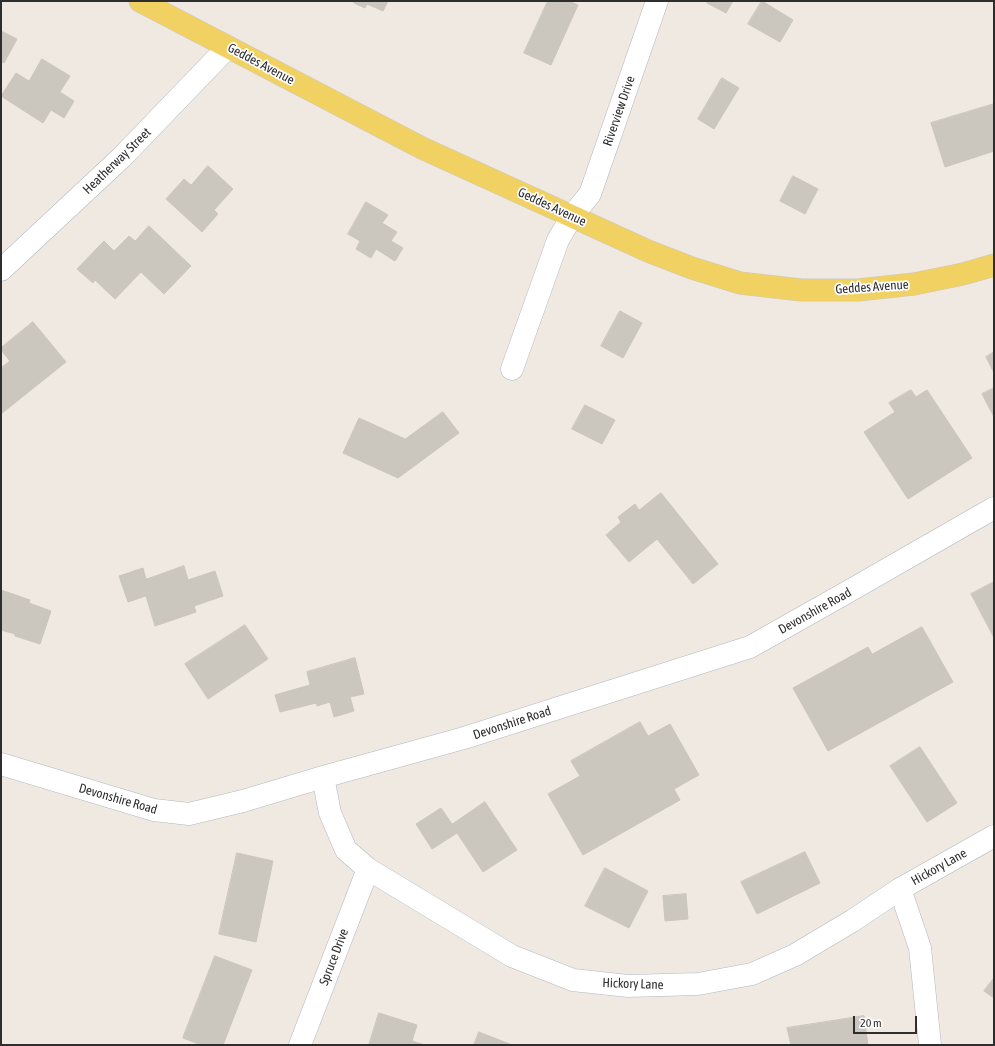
<!DOCTYPE html>
<html>
<head>
<meta charset="utf-8">
<style>
	body { margin:0 }
	#map { position:relative; width:995px; height:1046px; overflow:hidden; background:#efe9e1; font-family:"Asap Condensed",sans-serif }
	canvas { display:block }
	.frame { position:absolute; inset:0; border:2px solid #2e2e2e; pointer-events:none }
	.scale { position:absolute; left:853px; top:1016px; width:64px; height:18px; box-sizing:border-box; border:2px solid #2e2e2e; border-top:0; padding-left:5px; font-size:12px; line-height:14px; white-space:nowrap; color:#2e2e2e; -webkit-text-stroke:3px #fff; paint-order:stroke }
</style>
</head>
<body>
<div id="map">
<canvas width="995" height="1046"></canvas>
<div class="frame"></div>
<div class="scale">20 m</div>
</div>
<script>
const ctx = document.querySelector('canvas').getContext('2d');
ctx.lineJoin = 'round';
function paint(path, color) { ctx.fillStyle = color; ctx.fill(path, 'evenodd'); }
function trace(path, color, width, dash) { ctx.strokeStyle = color; ctx.lineWidth = width; ctx.lineCap = dash ? 'butt' : 'round'; ctx.setLineDash(dash || []); ctx.stroke(path); }
function drawText(font, color, halo, rows, align = 'center') {
  ctx.font = font + ' "Asap Condensed",sans-serif'; ctx.lineWidth = 3.5; ctx.setLineDash([]); ctx.textBaseline = 'middle'; ctx.strokeStyle = halo; ctx.fillStyle = color; for (const [text, x, y, turn = 0] of rows) {
    ctx.save(); ctx.translate(x, y); ctx.rotate((+turn || 0) * Math.PI / 180); ctx.textAlign = isNaN(turn) ? turn : align; if (halo) ctx.strokeText(text, 0, 0); ctx.fillText(text, 0, 0); ctx.restore();
  }
}
const building = new Path2D(`
	M355 1H388L383 11 367 4 365 8 354 3Z
	M548 1H569L578 5 551 65 524 53Z
	M708 1H733L726 13 707 3Z
	M762 1 793 20 780 42 748 24Z
	M1 31 17 39 4 63 1 61Z
	M42 59 70 76 60 92 74 101 64 118 51 110 43 123 1 96 16 73 29 81Z
	M722 78 739 88 714 129 698 119Z
	M994 104V151L945 167 931 123Z
	M208 166 233 189 214 210 218 214 202 232 166 199 184 179 191 185Z
	M793 176 818 189 805 214 780 201Z
	M366 202 388 215 382 223 397 232 391 241 403 248 395 261 376 249 371 258 356 249 360 241 348 234Z
	M149 226 191 266 164 294 141 272 115 299 95 280 93 283 77 269 104 241 114 251 129 236 135 241Z
	M620 311 642 323 623 358 601 346Z
	M33 322 66 362 1 414V368L10 361 1 350V348Z
	M994 352V373L986 357Z
	M994 388V417L982 394Z
	M911 390 916 397 927 390 972 458 908 499 864 432 895 412 889 403Z
	M585 405 615 420 602 444 572 429Z
	M443 412 459 433 398 478 343 453 359 418 405 439Z
	M661 493 718 564 693 584 657 539 629 562 606 535 621 522 618 517 635 504 639 510Z
	M184 566 188 580 215 571 223 596 194 606 196 612 155 626 146 596 128 602 119 576 143 568 146 579Z
	M994 582V636H993L971 594Z
	M1 590 30 600 29 603 51 611 40 644 15 636V634L1 630Z
	M245 625 268 659 208 699 185 664Z
	M922 627 953 682 828 751 793 688 868 647 872 654Z
	M355 658 364 694 350 697 354 711 334 717 330 702 317 706 316 703 280 712 275 695 310 685 307 672Z
	M640 722 648 736 670 724 699 775 674 789 680 800 583 855 548 794 580 776 571 761Z
	M920 747 957 803 927 822 890 766Z
	M485 802 517 850 483 872 457 833 432 849 416 824 441 808 452 824Z
	M805 852 820 883 757 914 741 882Z
	M237 853 273 861 256 942 219 934Z
	M605 868 648 891 629 928 585 906Z
	M686 894 688 919 665 921 663 896Z
	M215 956 252 970 223 1045H201L183 1038Z
	M994 978V998L984 991Z
	M379 1013 417 1025 412 1041 425 1045H369Z
	M864 1016 868 1045H791L787 1028Z
	M479 1032 512 1045H474Z`);
paint(building, '#cbc7bf');
trace(building, '#cbc5ba', 1);
const minor = new Path2D(`
	M1 270 122 157 228 47
	M512 369 558 240 572 216 590 194 657 1
	M1 764 154 810 189 814 243 801 323 777 464 738 750 647 844 594 994 508
	M323 777 330 813 346 850 368 869 512 956 573 980 628 986 698 984 752 974 795 955 852 921 900 889 994 836
	M900 889 920 948 930 1045
	M300 1045 368 869`);
const major = new Path2D(`
	M140 1 422 148 648 251 692 268 740 283 801 290H858L914 284 963 274 994 265`);
trace(minor, '#b4b7c1', 23);
trace(major, '#c9c9c9', 23);
trace(minor, '#fff', 22);
trace(major, '#f2d163', 22);
drawText('13px', '#2e2e2e', '#fff', [
	["Geddes Avenue",261,64,28],
	["Riverview Drive",619,111,-71],
	["Heatherway Street",117,161,-44],
	["Geddes Avenue",552,207,25],
	["Geddes Avenue",872,287,-4],
	["Devonshire Road",815,611,-29],
	["Devonshire Road",512,723,-18],
	["Devonshire Road",118,799,16],
	["Hickory Lane",939,867,-29],
	["Spruce Drive",334,957,-69],
	["Hickory Lane",633,984,2]
]);
</script>
</body>
</html>
